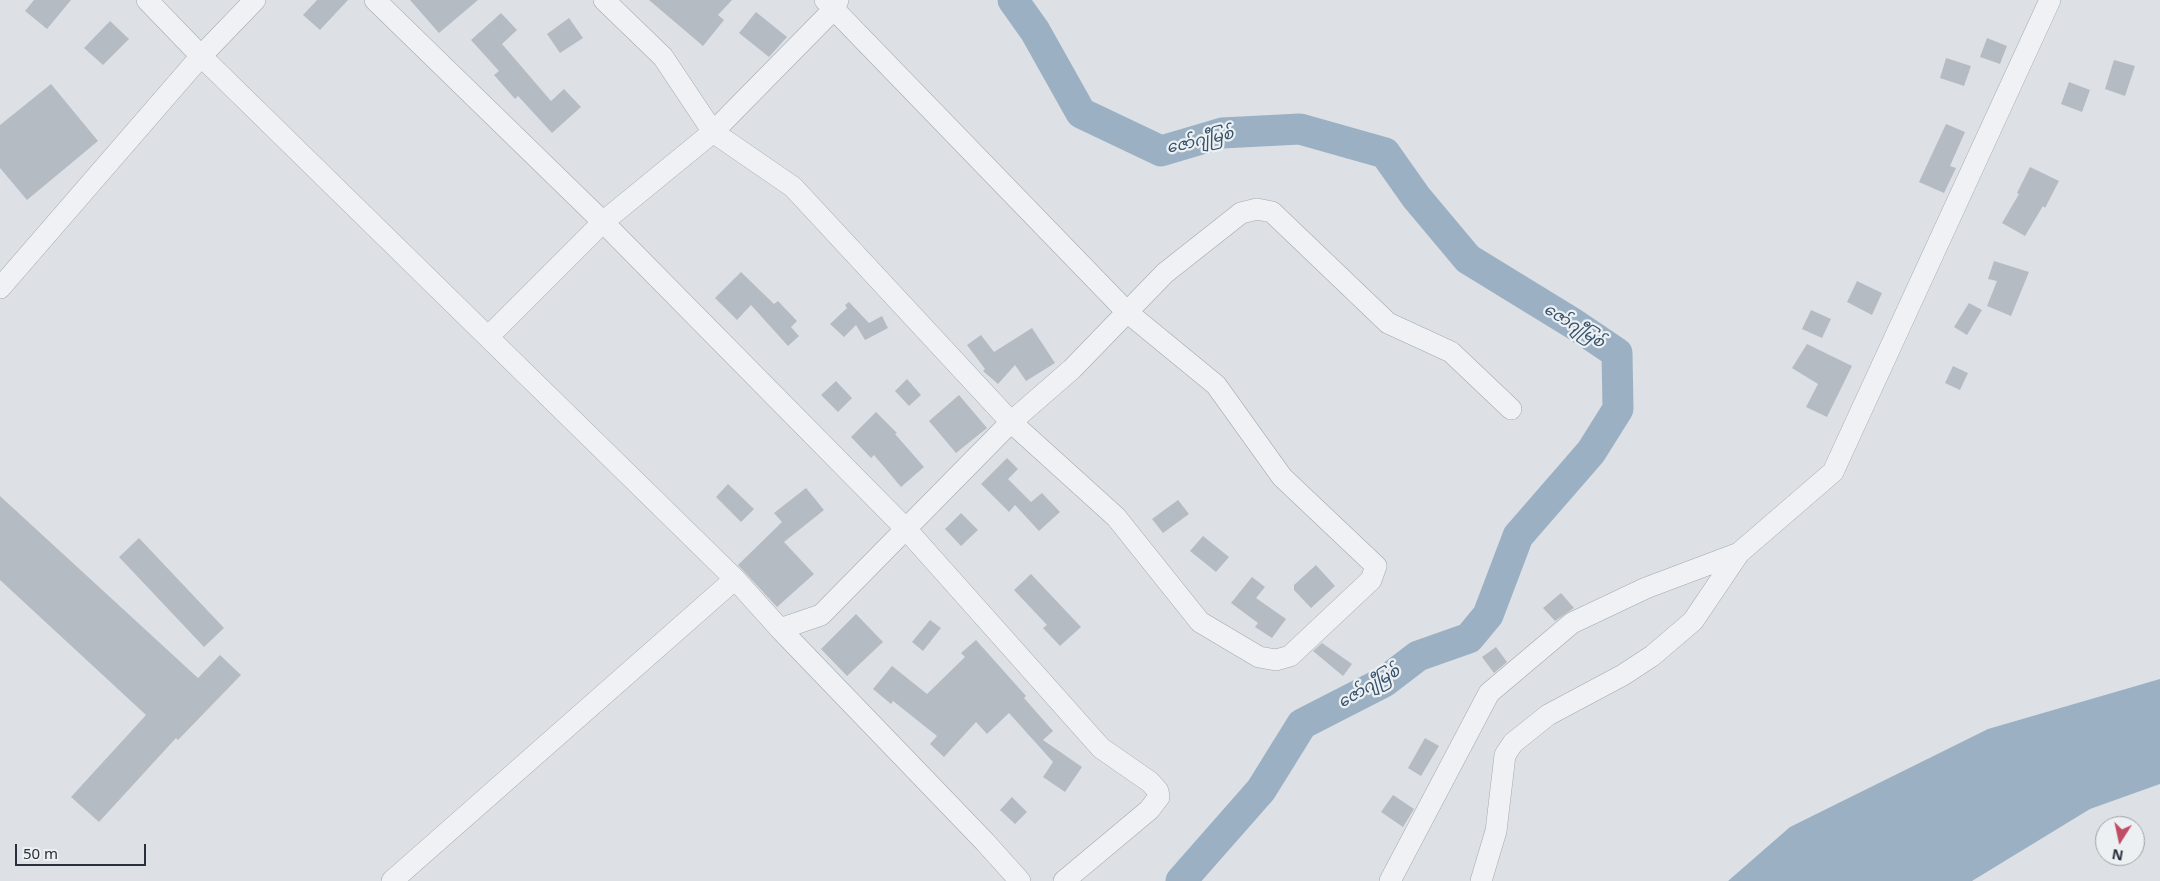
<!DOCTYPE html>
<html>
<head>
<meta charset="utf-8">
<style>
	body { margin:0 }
	#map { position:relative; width:2160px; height:881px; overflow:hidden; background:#dde1e6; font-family:"Noto Sans",sans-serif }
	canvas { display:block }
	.north { position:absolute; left:2095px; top:816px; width:50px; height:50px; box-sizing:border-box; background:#ecf0f3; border:1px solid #9ea3a9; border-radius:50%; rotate:190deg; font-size:14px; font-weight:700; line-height:20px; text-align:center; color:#28303b }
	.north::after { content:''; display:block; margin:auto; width:18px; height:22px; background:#c04d65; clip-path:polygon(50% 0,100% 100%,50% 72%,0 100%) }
	.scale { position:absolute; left:15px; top:844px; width:131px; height:22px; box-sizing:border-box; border:2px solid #28303b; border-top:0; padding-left:6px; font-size:15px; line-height:18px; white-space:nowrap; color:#28303b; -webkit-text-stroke:4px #ecf0f3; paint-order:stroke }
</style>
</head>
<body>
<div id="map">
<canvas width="2160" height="881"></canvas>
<div class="north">N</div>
<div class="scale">50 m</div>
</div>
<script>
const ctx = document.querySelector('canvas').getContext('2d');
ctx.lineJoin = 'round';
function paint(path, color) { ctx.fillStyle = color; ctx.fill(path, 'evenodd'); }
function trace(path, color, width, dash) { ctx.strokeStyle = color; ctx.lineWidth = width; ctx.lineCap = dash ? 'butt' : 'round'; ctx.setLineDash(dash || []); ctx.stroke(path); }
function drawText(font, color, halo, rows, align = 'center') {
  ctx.font = font + ' "Noto Sans","Noto Sans Myanmar",sans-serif'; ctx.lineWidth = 4.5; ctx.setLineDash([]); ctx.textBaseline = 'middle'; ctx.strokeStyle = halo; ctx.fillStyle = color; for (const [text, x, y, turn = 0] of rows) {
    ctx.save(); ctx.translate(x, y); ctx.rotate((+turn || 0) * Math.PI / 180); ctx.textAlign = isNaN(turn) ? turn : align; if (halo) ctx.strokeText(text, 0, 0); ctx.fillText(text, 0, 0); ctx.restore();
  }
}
paint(new Path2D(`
	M2160 679V784L2090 809 1972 881H1728L1790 827 1988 729Z`), '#9bb1c3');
trace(new Path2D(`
	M1013 0 1035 31 1081 113 1161 151 1222 133 1300 129 1385 153 1416 197 1468 259 1574 324 1617 353 1618 409 1591 452 1518 536 1488 615 1469 638 1418 656 1384 682 1302 724 1261 790 1181 881`), '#9bb1c3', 31);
paint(new Path2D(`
	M34 0H71L47 29 25 11Z
	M317 0H348L320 30 303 15Z
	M410 0H478L439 33Z
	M649 0H732L718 15 724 20 703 46Z
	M756 12 787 37 769 57 739 33Z
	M501 13 517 30 502 44 551 101 564 89 581 107 552 133 518 96 515 99 494 75 499 71 471 40Z
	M569 18 583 38 560 53 547 34Z
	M110 21 129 39 103 65 84 48Z
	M1987 38 2007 46 2000 64 1980 57Z
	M1946 58 1971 66 1964 86 1940 78Z
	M2114 60 2135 66 2125 96 2105 89Z
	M2069 82 2090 90 2082 112 2061 104Z
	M51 84 98 141 27 200 0 168V125Z
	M1946 124 1965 132 1950 166 1956 168 1944 193 1919 182Z
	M2030 167 2059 181 2045 208 2043 206 2025 236 2002 223 2019 194 2017 193Z
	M1994 261 2029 272 2011 316 1987 306 1997 281 1988 279Z
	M741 272 774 304 778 301 797 321 791 327 799 336 788 346 751 305 737 320 715 298Z
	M1857 281 1882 293 1872 315 1847 302Z
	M849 302 869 323 882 316 888 328 865 340 856 325 844 337 830 324 847 308 845 305Z
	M1969 303 1982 310 1967 335 1954 327Z
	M1811 310 1831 319 1822 338 1802 329Z
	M1032 328 1055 363 1026 381 1015 365 998 384 983 371 985 369 967 345 981 335 994 352Z
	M1807 344 1852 366 1827 417 1806 407 1818 384 1792 368Z
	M1953 366 1968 373 1960 390 1945 383Z
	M907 379 921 395 909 406 895 391Z
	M836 381 852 398 838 412 821 395Z
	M959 395 987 428 956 453 929 421Z
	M876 412 897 433 895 434 924 467 901 487 874 455 871 458 851 437Z
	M1007 458 1018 469 1008 479 1031 502 1042 493 1060 512 1039 531 1015 505 1009 512 981 484Z
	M728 484 754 509 741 522 716 497Z
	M806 488 824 510 784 542 814 574 777 607 738 565 782 522 774 513Z
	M0 496 198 678 220 655 241 675 178 740 176 738 99 822 71 797 146 715 0 580Z
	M1178 500 1189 514 1163 533 1152 519Z
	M961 513 978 530 961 546 945 529Z
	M1203 536 1229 557 1216 572 1190 551Z
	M139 538 224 628 204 647 119 557Z
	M1316 565 1335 586 1311 608 1294 590V585Z
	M1031 574 1081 627 1060 646 1043 628 1047 625 1014 590Z
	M1252 577 1265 587 1256 598 1286 619 1272 638 1255 627 1258 623 1231 603Z
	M1561 593 1574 608 1555 621 1543 608Z
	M856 614 883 642 847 676 821 649Z
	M930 620 941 628 923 651 912 642Z
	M976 640 1026 696 1024 698 1053 731 1043 740 1082 767 1065 792 1043 777 1053 762 1009 713 987 734 976 722 944 757 930 744 937 736 893 701 891 704 873 689 892 666 927 694 965 657 961 653Z
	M1322 643 1352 664 1343 676 1313 651Z
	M1496 647 1507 662 1494 673 1482 657Z
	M1425 738 1439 746 1421 776 1408 768Z
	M1393 795 1414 809 1403 827 1381 812Z
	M1012 797 1027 812 1015 824 1000 810Z`), '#b5bbc2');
const minor = new Path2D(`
	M147 0 201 56 735 579 780 629 821 615 1011 422 1072 369 1165 273 1241 213 1257 209 1272 212 1388 323 1451 352 1511 409
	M375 0 603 222 906 529 1101 748 1150 782 1158 791 1159 797 1149 810 1064 881
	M604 0 663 57 713 132 793 187 1011 422 1116 517 1200 622 1259 657 1276 660 1290 656 1371 580 1376 566 1282 477 1216 385 1127 312 825 0
	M0 288 201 56 255 0
	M488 337 603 222 713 132 834 9 838 0
	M780 629 985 842 1020 881
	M392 881 735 579
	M1390 881 1489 693 1572 623 1646 588 1739 553 1833 472 2050 0
	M1481 881 1496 831 1505 755 1513 743 1548 715 1623 675 1652 656 1693 621 1739 553`);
trace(minor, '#a3a8af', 22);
trace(minor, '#eff1f4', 21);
drawText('italic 16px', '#36516a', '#ecf0f3', [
	["ဇော်ဂျီမြစ်",1200,141,-13],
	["ဇော်ဂျီမြစ်",1574,326,32],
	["ဇော်ဂျီမြစ်",1369,687,-30]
]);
</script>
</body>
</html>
